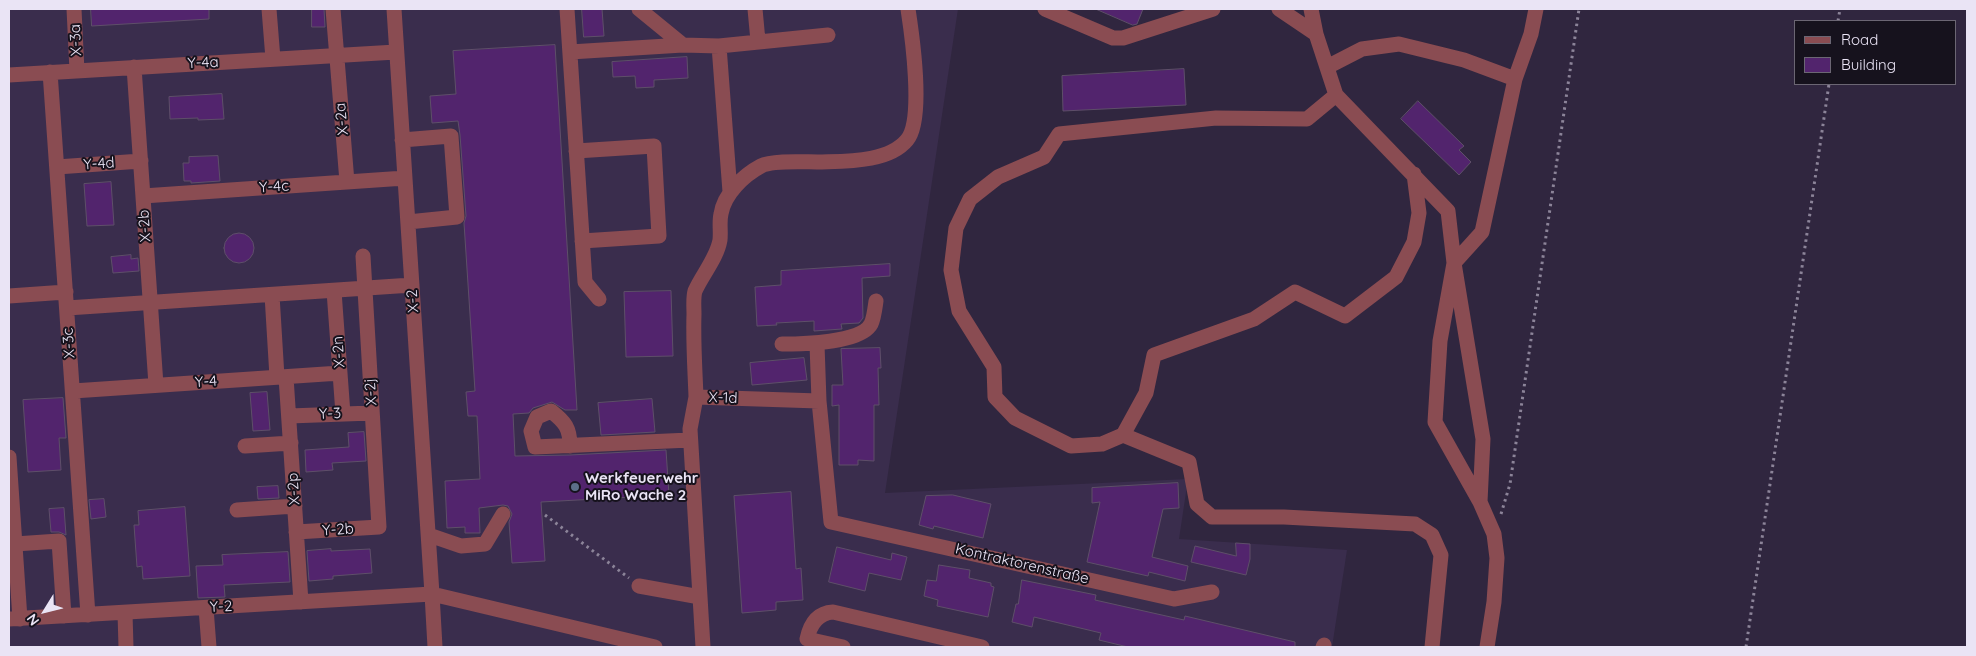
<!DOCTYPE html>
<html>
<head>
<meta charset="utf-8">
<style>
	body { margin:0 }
	#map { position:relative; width:1976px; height:656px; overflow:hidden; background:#30263f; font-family:Quicksand,sans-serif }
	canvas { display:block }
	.frame { position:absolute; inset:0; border:10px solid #eae4f5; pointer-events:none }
	.legend { position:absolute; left:1794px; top:20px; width:162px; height:65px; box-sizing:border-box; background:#16121d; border:1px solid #6b6673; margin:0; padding:6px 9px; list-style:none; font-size:15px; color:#eae4f5 }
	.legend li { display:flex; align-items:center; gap:10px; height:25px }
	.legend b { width:25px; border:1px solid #6b6673 }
	.north { position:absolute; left:20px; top:586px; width:50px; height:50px; -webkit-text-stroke:4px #16121d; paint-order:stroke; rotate:234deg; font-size:14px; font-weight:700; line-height:20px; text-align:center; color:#eae4f5 }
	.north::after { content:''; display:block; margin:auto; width:18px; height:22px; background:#eae4f5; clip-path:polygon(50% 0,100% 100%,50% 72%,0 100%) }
</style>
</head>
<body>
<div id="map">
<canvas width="1976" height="656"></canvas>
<div class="frame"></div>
<ul class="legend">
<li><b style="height:6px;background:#8a4c52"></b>Road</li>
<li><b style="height:14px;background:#52246d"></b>Building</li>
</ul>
<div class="north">N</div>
</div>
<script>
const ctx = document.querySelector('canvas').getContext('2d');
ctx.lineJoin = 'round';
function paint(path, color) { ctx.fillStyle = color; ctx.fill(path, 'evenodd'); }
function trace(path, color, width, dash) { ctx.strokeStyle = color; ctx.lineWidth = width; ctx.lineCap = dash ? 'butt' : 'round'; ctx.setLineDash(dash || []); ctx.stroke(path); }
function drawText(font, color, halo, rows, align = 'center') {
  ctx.font = font + ' Quicksand,sans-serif'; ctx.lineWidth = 4; ctx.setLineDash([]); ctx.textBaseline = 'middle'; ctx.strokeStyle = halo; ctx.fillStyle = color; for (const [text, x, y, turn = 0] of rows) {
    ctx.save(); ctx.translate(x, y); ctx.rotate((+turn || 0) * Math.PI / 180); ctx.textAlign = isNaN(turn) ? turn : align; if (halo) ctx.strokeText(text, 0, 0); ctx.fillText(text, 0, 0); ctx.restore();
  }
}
paint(new Path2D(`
	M9 9H958L885 493 1188 479 1179 539 1347 550 1332 647H9Z`), '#3a2d4d');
const building = new Path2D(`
	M91 9H209V19L92 26Z
	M312 9H324L325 27H312Z
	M582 9H602L604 36 584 37Z
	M1096 9H1143L1137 24 1133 25Z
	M555 45 577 410H565L552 402 533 408 529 413 513 414 515 456 570 455 666 450 669 495 541 502 545 561 512 563 509 522 512 514 508 506 503 505 479 508 480 533H465V527L447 528 445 481 480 479 477 416H468L466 392 475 391 464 223 466 216 460 135 458 121 432 123 430 96 456 94 453 51Z
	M687 57 688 78 654 80V87L636 88 635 76 613 77 612 62Z
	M1184 69 1186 105 1063 111 1062 76Z
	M222 94 224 119 198 120V118L170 119 169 97Z
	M1418 101 1464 146 1459 150 1471 162 1459 175 1401 119Z
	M218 156 220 181 191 183V181H184L183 163H189V157Z
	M111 182 114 225 87 226 84 184Z
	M224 248a15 15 0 1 1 30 0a15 15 0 1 1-30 0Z
	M131 255V259L138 258 139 271 113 273 111 257Z
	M890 264V276L862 278 863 318 859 323 841 324 842 329 814 331V321L776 323 777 325 757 326 755 287 781 285V271Z
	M671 291 673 356 626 357 624 292Z
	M880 348 881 368H878L879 405H874V461L858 460V465H839V405L832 406V385H843L841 349Z
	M804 358 807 380 752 385 750 363Z
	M267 392 270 430 253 431 250 393Z
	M63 398 66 438H59L61 470 28 472 23 400Z
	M652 399 655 432 601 435 598 403Z
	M364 432 366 461 332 463 333 470 306 472 305 450 349 447 348 433Z
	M1178 483 1179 508 1163 509 1152 557 1188 566 1185 581 1149 572 1148 576 1087 562 1100 502 1092 503V488Z
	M278 486 279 498 258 499 257 487Z
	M791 492 796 569 801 568 803 600 776 602V610L742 613 734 496Z
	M953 495 991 504 983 538 934 526 933 529 919 525 926 496Z
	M104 499 106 517 91 519 89 500Z
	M185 507 190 576 143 579 142 566 137 567 134 525H139L138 511Z
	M64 508 66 535 59 532H51L49 509Z
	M1236 543 1250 544V559L1246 575 1191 562 1195 546 1236 556Z
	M837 547 891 560 892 553 907 557 901 580 869 573 865 591 829 582Z
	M331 549V551L370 549 372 573 333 576V579L309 581 307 551Z
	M288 552 290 582 224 585 225 597 198 598 196 566 223 565 222 555Z
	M939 565 970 570 969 578 991 583V586L994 587 988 617 937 606 938 600 924 596 927 580 936 581Z
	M1022 580 1096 595 1095 600 1184 620 1185 616 1295 642V647H1128L1099 640 1101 633 1034 617 1032 627 1012 622 1016 604H1018Z`);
paint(building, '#52246d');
trace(building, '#5e4f69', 1);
trace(new Path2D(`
	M1838 21 1840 9
	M1501 514 1510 484 1579 9
	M545 515 629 578
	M1746 647 1829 84`), '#8c8499', 3, [2.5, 4]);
trace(new Path2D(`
	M74 9 77 71
	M269 9 273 59
	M333 9 347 182
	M567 9 585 282 599 299
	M639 9 683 45
	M755 9 758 41
	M1045 9 1113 38H1123L1213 9
	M1279 9 1316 34
	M1311 9 1316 34 1336 95 1448 211 1454 263 1483 439 1480 502
	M719 46 730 192
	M570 52 683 45 719 46 828 35
	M134 67 156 385
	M1327 67 1362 49 1399 44 1464 60 1515 79
	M50 72 88 615
	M9 75 396 52
	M1336 95 1307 119 1216 118 1059 134 1044 157 998 177 970 199 956 228 951 270 959 311 994 367 995 397 1015 418 1071 446 1102 444 1123 435 1146 393 1154 355 1254 319 1295 292 1345 316 1396 277 1414 242 1419 213 1414 174
	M402 140 451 136 457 217 408 222
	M576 151 654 146 659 236 582 241
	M57 167 141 161
	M143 196 405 178
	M334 291 343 414
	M272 295 277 377
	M9 296 66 292
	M67 308 412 285
	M782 344C801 344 861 343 871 324 874 318 875 308 876 301
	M817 344 819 401
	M286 377 301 602
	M73 391 340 373
	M696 397C695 369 693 342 694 314 694 307 693 298 695 291 702 275 717 258 720 240 721 231 719 222 721 214 724 194 744 175 761 166 772 160 804 162 818 162 844 161 888 163 907 140 924 120 912 35 908 9
	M289 416 372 413
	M1123 435 1189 462 1197 504 1212 517H1284L1415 524 1432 535 1441 555 1432 647
	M245 446 291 443
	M570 446C570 428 565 422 551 411L537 417 531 431 535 447 690 440
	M9 457 20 619
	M237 510 295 506
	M296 532 379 527 363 256
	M429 535 461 546 485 544 503 514
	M15 544 59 541 64 616
	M639 586 700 597
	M206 608 209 647
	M125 613 126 647
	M9 619 432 594 394 9
	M435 647 432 594 655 647
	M703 647 690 429 696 397 819 401 831 522 1174 599 1212 592
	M843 647 807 639C810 625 817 613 833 612L982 647
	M1323 647 1324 645
	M1487 647 1494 602 1497 558 1494 534 1480 502 1435 422 1440 341 1454 263 1482 232 1515 79 1531 34 1536 9`), '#8a4c52', 15);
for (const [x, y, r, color] of [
	[575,487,5,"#5c6f8a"]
]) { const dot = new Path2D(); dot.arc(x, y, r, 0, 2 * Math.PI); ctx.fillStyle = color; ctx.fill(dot); trace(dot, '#16121d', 2); }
drawText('15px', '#eae4f5', '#16121d', [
	["X-3a",76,40,-93],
	["Y-4a",203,63,-3],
	["X-2a",342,119,-95],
	["Y-4d",99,164,-4],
	["Y-4c",274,187,-4],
	["X-2b",145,226,-94],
	["X-2",413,301,-94],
	["X-3c",69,343,-94],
	["X-2n",339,352,-94],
	["Y-4",206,382,-4],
	["X-2j",371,392,-94],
	["X-1d",723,398,2],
	["Y-3",330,414,-3],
	["X-2p",294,489,-94],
	["Y-2b",338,530,-4],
	["Kontraktorenstraße",1022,564,13],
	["Y-2",221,607,-3]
]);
drawText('bold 15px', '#eae4f5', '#16121d', [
	["Werkfeuerwehr",585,478],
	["MiRo Wache 2",585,495]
], 'left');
</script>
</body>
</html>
